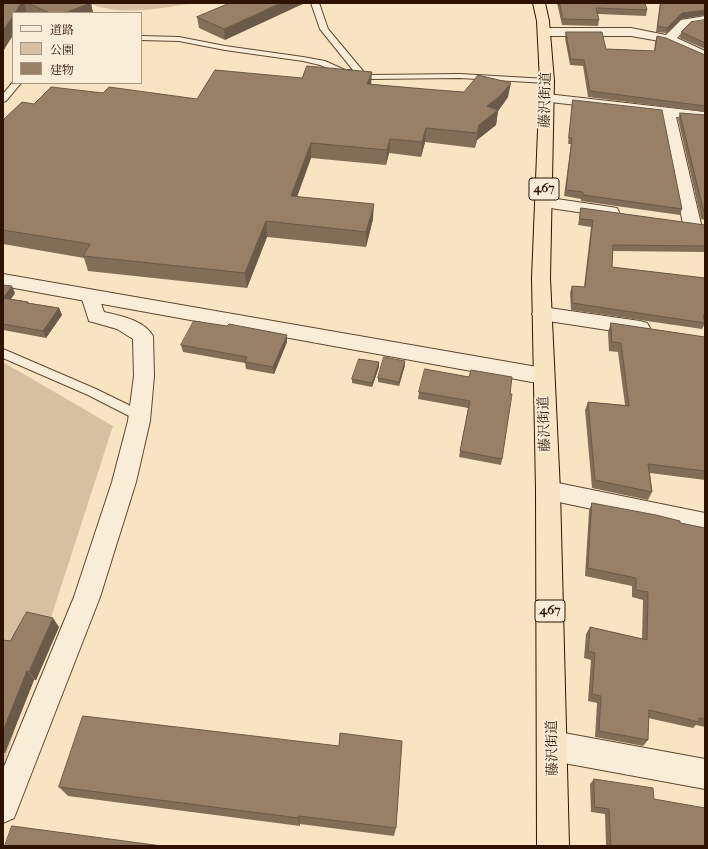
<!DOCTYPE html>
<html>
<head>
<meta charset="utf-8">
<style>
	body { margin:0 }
	#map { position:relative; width:708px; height:849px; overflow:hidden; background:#f8e4c2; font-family:"IM FELL French Canon","Noto Serif JP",serif }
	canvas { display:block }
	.frame { position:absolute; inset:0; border:4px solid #2e1300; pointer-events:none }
	.legend { position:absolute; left:12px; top:12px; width:130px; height:72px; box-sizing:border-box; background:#faedd7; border:1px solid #a89681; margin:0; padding:5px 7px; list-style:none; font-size:12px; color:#2e1300 }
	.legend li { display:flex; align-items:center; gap:8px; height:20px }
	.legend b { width:20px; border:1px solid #a89681 }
</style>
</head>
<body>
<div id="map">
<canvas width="708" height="849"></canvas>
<div class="frame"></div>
<ul class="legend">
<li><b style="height:5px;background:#faedd7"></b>道路</li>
<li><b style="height:11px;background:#d6c0a1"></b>公園</li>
<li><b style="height:11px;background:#978065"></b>建物</li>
</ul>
</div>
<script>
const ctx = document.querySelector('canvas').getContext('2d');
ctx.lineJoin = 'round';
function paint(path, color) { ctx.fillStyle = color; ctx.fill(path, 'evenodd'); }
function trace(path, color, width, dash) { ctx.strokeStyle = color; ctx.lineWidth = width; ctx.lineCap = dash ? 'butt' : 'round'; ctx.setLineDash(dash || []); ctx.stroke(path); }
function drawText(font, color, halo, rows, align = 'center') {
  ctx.font = font + ' "IM FELL French Canon","Noto Serif JP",serif'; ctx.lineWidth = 3.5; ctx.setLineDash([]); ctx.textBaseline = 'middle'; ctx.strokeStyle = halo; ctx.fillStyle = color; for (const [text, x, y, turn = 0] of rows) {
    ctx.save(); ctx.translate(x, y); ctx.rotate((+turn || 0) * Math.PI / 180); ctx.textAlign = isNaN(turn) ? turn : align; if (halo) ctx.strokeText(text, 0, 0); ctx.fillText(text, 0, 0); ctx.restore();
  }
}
paint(new Path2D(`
	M89 3H193C163 8 118 17 89 3Z
	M3 362 113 426 3 766Z`), '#d6c0a1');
const service = new Path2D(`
	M311 3H319L328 29 363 71 370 75 460 74 547 79 551 81 547 83 460 78 369 79 359 75 341 74 320 65 303 61 225 50 179 41 141 40V36L179 37 225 46 303 57 325 61 345 70H353L320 29Z
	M13 82 21 83 6 101 3 102V94Z
	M3 349 96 389 145 413 146 416 145 419 140 421 135 419 88 395 3 358Z`);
const minor = new Path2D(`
	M705 16V24L689 26 677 38 705 51V60L665 42 631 36H544L538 32 544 28H631L666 35 681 20Z
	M547 94 705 112V120L676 117 701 224 698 228 692 229 686 228 683 224 661 115 542 101 540 98 542 95Z
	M543 197 611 207 617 208 619 212 617 216 611 217 537 206 535 202 537 198Z
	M90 290 97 292 104 312C121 316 144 320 153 336L154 376 150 421 136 482 100 597 14 818 3 823V769L74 597 112 482 128 421 134 376 133 339 117 329 89 321 81 296 83 292Z
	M542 307 640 321 647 323 650 328 647 333 640 335 535 319 532 314 535 309Z
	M548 481 705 513V533L540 498 536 491 540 484Z
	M553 731 705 759V789L553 761 543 756 538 746 543 736Z`);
const tertiary = new Path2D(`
	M3 274 543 368 550 371 553 376 550 381 543 384 3 286Z`);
const trunk = new Path2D(`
	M533 3H545L549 21 554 81 550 278 560 491 569 846H537L536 491 532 278 540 81 537 21Z`);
trace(service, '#604730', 2);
trace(minor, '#604730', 2);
trace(tertiary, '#604730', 2);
trace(trunk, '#2e1300', 2);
paint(service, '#faedd7');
paint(minor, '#faedd7');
paint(tertiary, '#faedd7');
paint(trunk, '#f8e4c2');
paint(new Path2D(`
	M3 3H91L93 13H13V35L3 51Z
	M230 3 225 40 199 28 197 17Z
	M557 3H645L647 10 646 16 598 14 599 20 598 26 562 25Z
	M660 3H705L681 19 666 33 656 32Z
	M705 20V49L680 38 681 32Z
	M566 32 606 49 654 51 655 42 657 36 705 55V112L588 97 583 66 570 65 565 38Z
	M371 84 508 97 498 111 496 125 477 140 475 148 425 142 421 157 389 153 386 165 311 158 297 196 373 219 366 247 267 237 247 288 88 271 84 258 3 244V120L34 104 103 93 197 99Z
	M573 100 682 209 680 215 581 201V199L564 196 571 144H568L572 106Z
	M680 113 705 115V220L701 219 678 119Z
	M581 208 705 225V252L613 251 612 267 705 278V323L702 329 571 310 570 293 572 286 584 287 591 227 578 225 580 214Z
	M3 285 15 293 11 299 28 302 29 303 59 308 62 315 46 338 3 330Z
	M611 323 705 337V480L650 473 652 492 648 500 592 488 585 410 588 402 625 405 618 352 609 351 608 332Z
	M287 342 274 374 246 369 245 363 183 352 181 345Z
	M405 365 399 386 378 382V378Z
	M379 367 372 387 352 383V379Z
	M419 392 510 394 502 459 501 465 459 457 468 408 418 399Z
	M592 503 705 528V727L696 725 693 728 648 718V740L643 746 595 737 597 703 588 701 591 660 584 658 586 634 590 627 642 639 643 600 632 597V586L585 576 589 511Z
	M59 627 36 680H34L5 753H3V640L10 641Z
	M83 716 396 828 394 836 300 824V826L68 796 59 787Z
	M594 779 654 799 705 846H606L605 814 591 812 590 784Z`), '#826e57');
paint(new Path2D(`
	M21 3H24L27 13H15Z
	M91 3 93 13H65Z
	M281 3H305L225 40 224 29Z
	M705 10V15L681 19 666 33 667 28 682 13Z
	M13 16V35L3 51V31Z
	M372 72 371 86 367 84Z
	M511 83 508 97 498 111 496 125 477 140 475 148 479 125 487 106Z
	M426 128 425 142 421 157 422 142Z
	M390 139 389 153 386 165 387 150Z
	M311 143V158L292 211 291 196Z
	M374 204 373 219 366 247V232Z
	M266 221 267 237 247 288 245 273Z
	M12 286 15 293 6 305 3 298Z
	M59 308 62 315 46 338 43 331Z
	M287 335V342L274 374 273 367Z
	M405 361V365L399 386V382Z
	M379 362V367L372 387V383Z
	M53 618 59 627 36 680 29 672Z
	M27 671 34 680 5 753 3 751V731Z
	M299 816 300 824V826L298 818Z`), '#6a5a47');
const building = new Path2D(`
	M3 3H21L15 13H13V16L3 31Z
	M28 3H91L65 13H50Z
	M230 3H281L224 29 197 17Z
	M560 3H645L647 10 596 8 599 20 563 19Z
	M661 3H705V10L682 13 667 28 658 26Z
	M705 20V43L681 32 691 22Z
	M566 32H602L606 49 655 51 657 36 666 38 705 55V106L590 91 584 60 571 59Z
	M307 66 372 72 367 84 437 90 464 92 478 75 511 83 500 96 487 106 498 110 479 125 477 133 426 128 422 142 390 139 387 150 311 143 291 196 374 204 366 232 266 221 245 273 83 256 90 244 3 230V120L22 102 34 104 51 87 103 93 109 87 197 99 215 70 302 78Z
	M573 100 662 110 682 209 583 195V192L566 190 572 138H569Z
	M680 113 705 115V213L704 212Z
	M581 208 705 225V246L613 245 612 267 705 278V315H703L705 323 572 303V286L585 287 593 220 580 219Z
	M3 285 12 286 3 298 28 302 27 303 59 308 43 331 3 324Z
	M194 321 227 326 229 324 287 335 273 367 245 362 247 357 181 345Z
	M611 323 705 337V471L648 464 652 492 595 480 588 402 629 406 621 343 612 342Z
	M384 357 405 361 399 382 378 378Z
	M359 359 379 362 372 383 352 379Z
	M425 369 469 377 471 370 512 377 510 394H512L502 459 460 451 470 401 419 392Z
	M592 503 656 515 680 521V523L705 528V719L699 718V722L649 710 648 740 599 731 601 696 592 694 595 653 588 651 590 627 647 640 648 592 636 590V578L588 568Z
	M27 612 53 618 29 672 27 671 3 731V640L10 641Z
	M83 716 339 746 340 733 402 741 396 828 299 816 298 818 59 787Z
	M594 779 653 788 654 799 705 808V846H611L609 809 595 807Z
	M12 826 162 846H5Z`);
paint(building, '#978065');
trace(building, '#6a5a47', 1);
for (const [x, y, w] of [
	[544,189,30],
	[550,611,30]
]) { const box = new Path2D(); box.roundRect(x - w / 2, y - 11, w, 22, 3); ctx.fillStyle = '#faedd7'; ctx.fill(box); trace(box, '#2e1300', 1); }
drawText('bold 13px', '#2e1300', null, [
	["467",544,189],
	["467",550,611]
]);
drawText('14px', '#2e1300', '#faedd7', [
	["藤沢街道",546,100,-89],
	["藤沢街道",545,424,-92],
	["藤沢街道",553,748,-91]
]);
</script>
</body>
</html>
